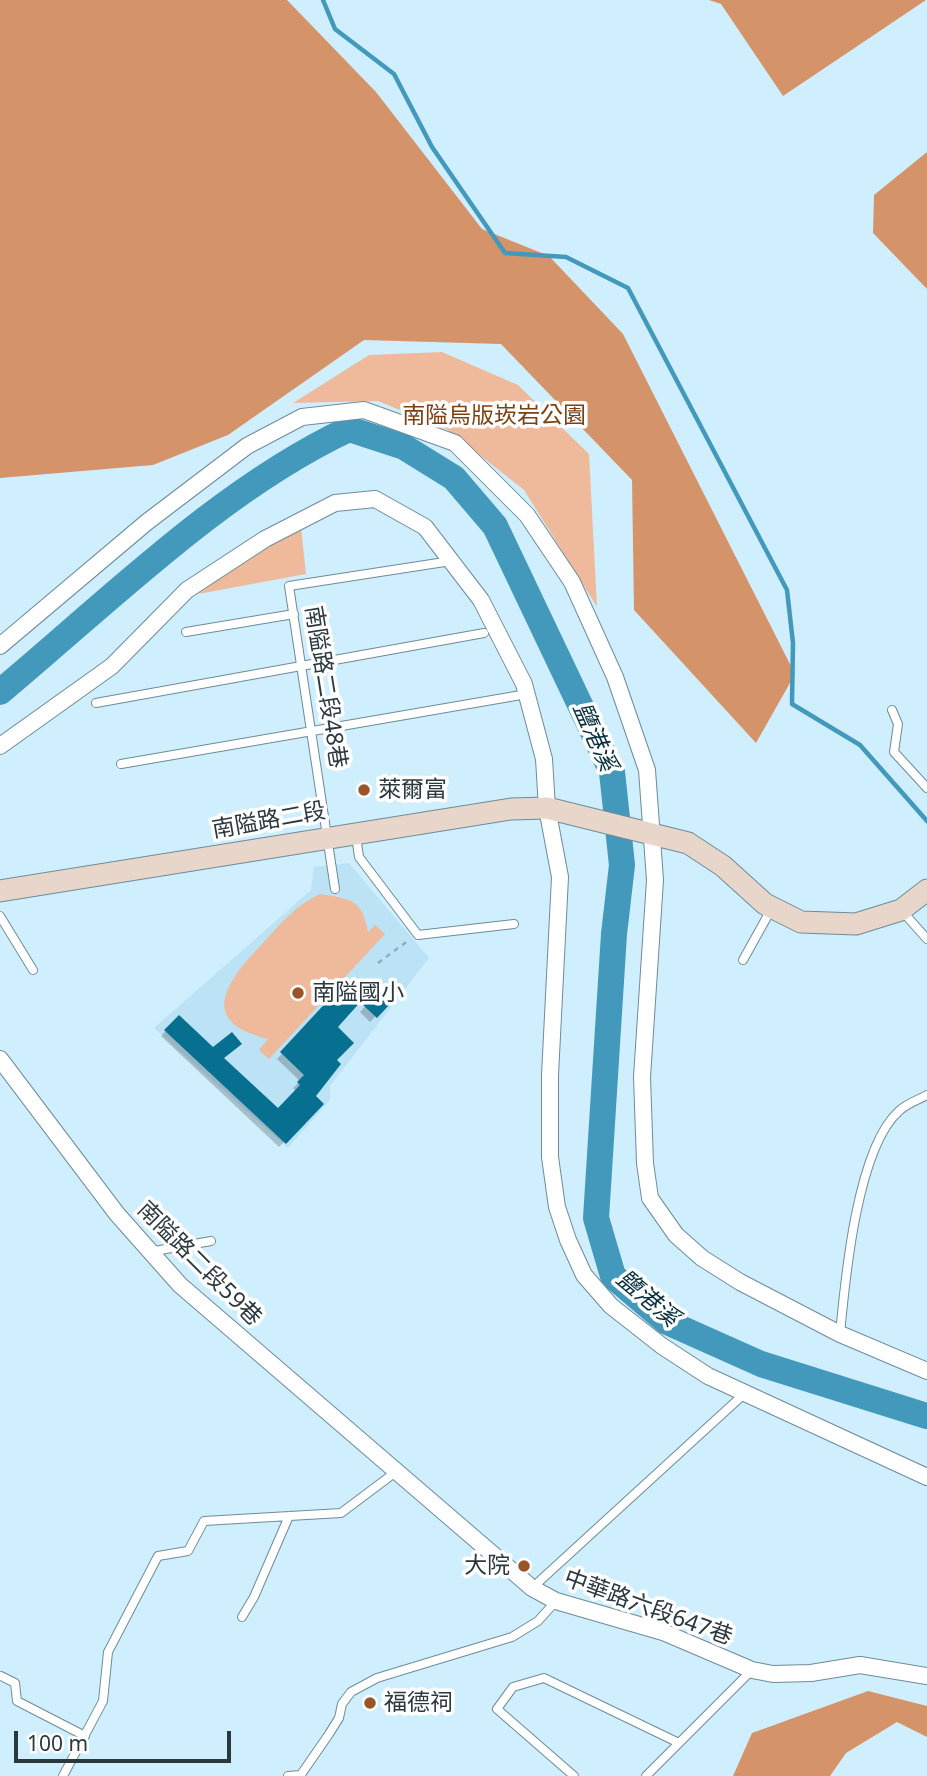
<!DOCTYPE html>
<html>
<head>
<meta charset="utf-8">
<style>
	body { margin:0 }
	#map { position:relative; width:927px; height:1776px; overflow:hidden; background:#cfeffe; font-family:"Noto Sans",sans-serif }
	canvas { display:block }
	.scale { position:absolute; left:14px; top:1731px; width:217px; height:32px; box-sizing:border-box; border:4px solid #2b383e; border-top:0; padding-left:9px; font-size:21px; line-height:24px; white-space:nowrap; color:#2b383e; -webkit-text-stroke:5px #fff; paint-order:stroke }
</style>
</head>
<body>
<div id="map">
<canvas width="927" height="1776"></canvas>
<div class="scale">100 m</div>
</div>
<script>
const ctx = document.querySelector('canvas').getContext('2d');
ctx.lineJoin = 'round';
function paint(path, color) { ctx.fillStyle = color; ctx.fill(path, 'evenodd'); }
function trace(path, color, width, dash) { ctx.strokeStyle = color; ctx.lineWidth = width; ctx.lineCap = dash ? 'butt' : 'round'; ctx.setLineDash(dash || []); ctx.stroke(path); }
function drawText(font, color, halo, rows, align = 'center') {
  ctx.font = font + ' "Noto Sans","Noto Sans TC",sans-serif'; ctx.lineWidth = 7; ctx.setLineDash([]); ctx.textBaseline = 'middle'; ctx.strokeStyle = halo; ctx.fillStyle = color; for (const [text, x, y, turn = 0] of rows) {
    ctx.save(); ctx.translate(x, y); ctx.rotate((+turn || 0) * Math.PI / 180); ctx.textAlign = isNaN(turn) ? turn : align; if (halo) ctx.strokeText(text, 0, 0); ctx.fillText(text, 0, 0); ctx.restore();
  }
}
paint(new Path2D(`
	M349 863 429 958 330 1086V1100L288 1148 154 1028 311 890 314 867Z`), '#bbe3f5');
paint(new Path2D(`
	M442 352 518 385 589 454 597 607 524 490 448 430 378 401 293 403 369 355Z
	M301 527 306 574 198 594 250 556Z
	M320 894C351 899 362 899 368 932L375 925 385 934 269 1059 259 1050 268 1039C195 1021 228 980 263 943 281 923 296 905 320 894Z`), '#eeba9b');
paint(new Path2D(`
	M0 0H287L376 92 482 229 549 256 623 334 795 674 756 743 634 610 632 480 501 344 364 340 228 435 153 465 0 478Z
	M709 0H926L783 96 721 4Z
	M927 152V289L873 233 874 195Z
	M868 1691 927 1706V1737L897 1722 846 1753 830 1776H733L752 1733Z`), '#d5936a');
paint(new Path2D(`
	M345 985 335 1027V1060L314 1097 322 1104 279 1147 161 1036 179 1017 278 1110 296 1091 293 1088 300 1081 277 1059Z
	M377 994 388 1004 370 1022 360 1012Z`), '#0003');
trace(new Path2D(`
	M323 0 335 29 394 74 432 147 505 253 566 257 628 288 787 590 793 643 792 704 860 745 927 821`), '#4399bc', 4.5);
trace(new Path2D(`
	M0 692C108 602 221 489 349 429L404 447 454 478 495 526 612 772 622 865 614 934 596 1218 613 1276 667 1322 761 1364 927 1416`), '#4399bc', 26);
paint(new Path2D(`
	M345 982 363 999 338 1027 354 1043 337 1060 341 1064 316 1096 324 1104 286 1144 164 1030 179 1015 213 1047 232 1032 242 1044 224 1058 278 1108 300 1085 297 1082 304 1075 280 1052Z
	M377 991 390 1004 377 1018 363 1005Z`), '#077091');
const lane = new Path2D(`
	M186 632 294 614
	M96 703 484 633
	M892 710 898 724 894 752 927 788
	M121 764 527 694
	M356 836 359 857 418 935 514 924
	M335 889 289 586 451 561
	M903 912 927 939
	M0 916 33 970
	M743 960 772 908
	M149 1252 211 1241
	M840 1334C845 1280 857 1148 899 1111 906 1104 918 1100 927 1095
	M532 1588 744 1394
	M242 1617 254 1597 289 1516
	M1 1676 15 1683 17 1701 85 1736
	M63 1776 103 1701 108 1652 158 1556 188 1551 204 1521 341 1513 397 1471
	M288 1776 301 1775
	M300 1776 329 1734 339 1718 342 1704 351 1692 377 1678 512 1637 538 1621 556 1601
	M574 1776 497 1709 513 1687 544 1678 679 1743
	M646 1776 752 1670`);
const street = new Path2D(`
	M0 646 147 522 247 446 302 417 364 410 455 443 527 515 572 582 615 677 647 770 655 880 642 1077 645 1163 650 1198 676 1235 702 1258 740 1282 840 1334 927 1371
	M0 746 112 666 187 590 265 539 335 503 375 499 425 527 481 600 524 684 544 759 547 808 560 877 550 1075V1157L557 1207 568 1240 584 1275 611 1306 662 1346 708 1376 927 1477
	M0 1059 117 1214 180 1285 532 1588 556 1601 663 1632 752 1670 773 1674 811 1673 860 1665 927 1676`);
const secondary = new Path2D(`
	M0 891 511 809 547 808 688 843 723 866 765 904 801 922 856 924 901 910 927 890`);
trace(lane, '#6e8b99', 10);
trace(street, '#6e8b99', 18);
trace(secondary, '#6e8b99', 23);
trace(new Path2D(`
	M378 963 409 940`), '#94aeb9', 2.5, [5, 5]);
trace(lane, '#fff', 8);
trace(street, '#fff', 16);
trace(secondary, '#e9d6ca', 21);
for (const [x, y, r, color] of [
	[364,790,7,"#995527"],
	[298,993,7,"#995527"],
	[524,1566,7,"#995527"],
	[370,1703,7,"#995527"]
]) { const dot = new Path2D(); dot.arc(x, y, r, 0, 2 * Math.PI); ctx.fillStyle = color; ctx.fill(dot); trace(dot, '#fff', 2.5); }
drawText('23px', '#7d4012', '#fff', [
	["南隘烏版崁岩公園",494,416]
]);
drawText('23px', '#2b383e', '#fff', [
	["南隘路二段48巷",325,687,81],
	["南隘路二段",269,821,-10],
	["南隘路二段59巷",199,1264,45],
	["中華路六段647巷",648,1608,20]
]);
drawText('23px', '#2b383e', '#fff', [
	["萊爾富",378,790],
	["南隘國小",312,993],
	["大院",510,1566,"right"],
	["福德祠",384,1703]
], 'left');
drawText('italic 24px', '#07303f', '#fff', [
	["鹽港溪",594,737,66],
	["鹽港溪",647,1299,40]
]);
</script>
</body>
</html>
